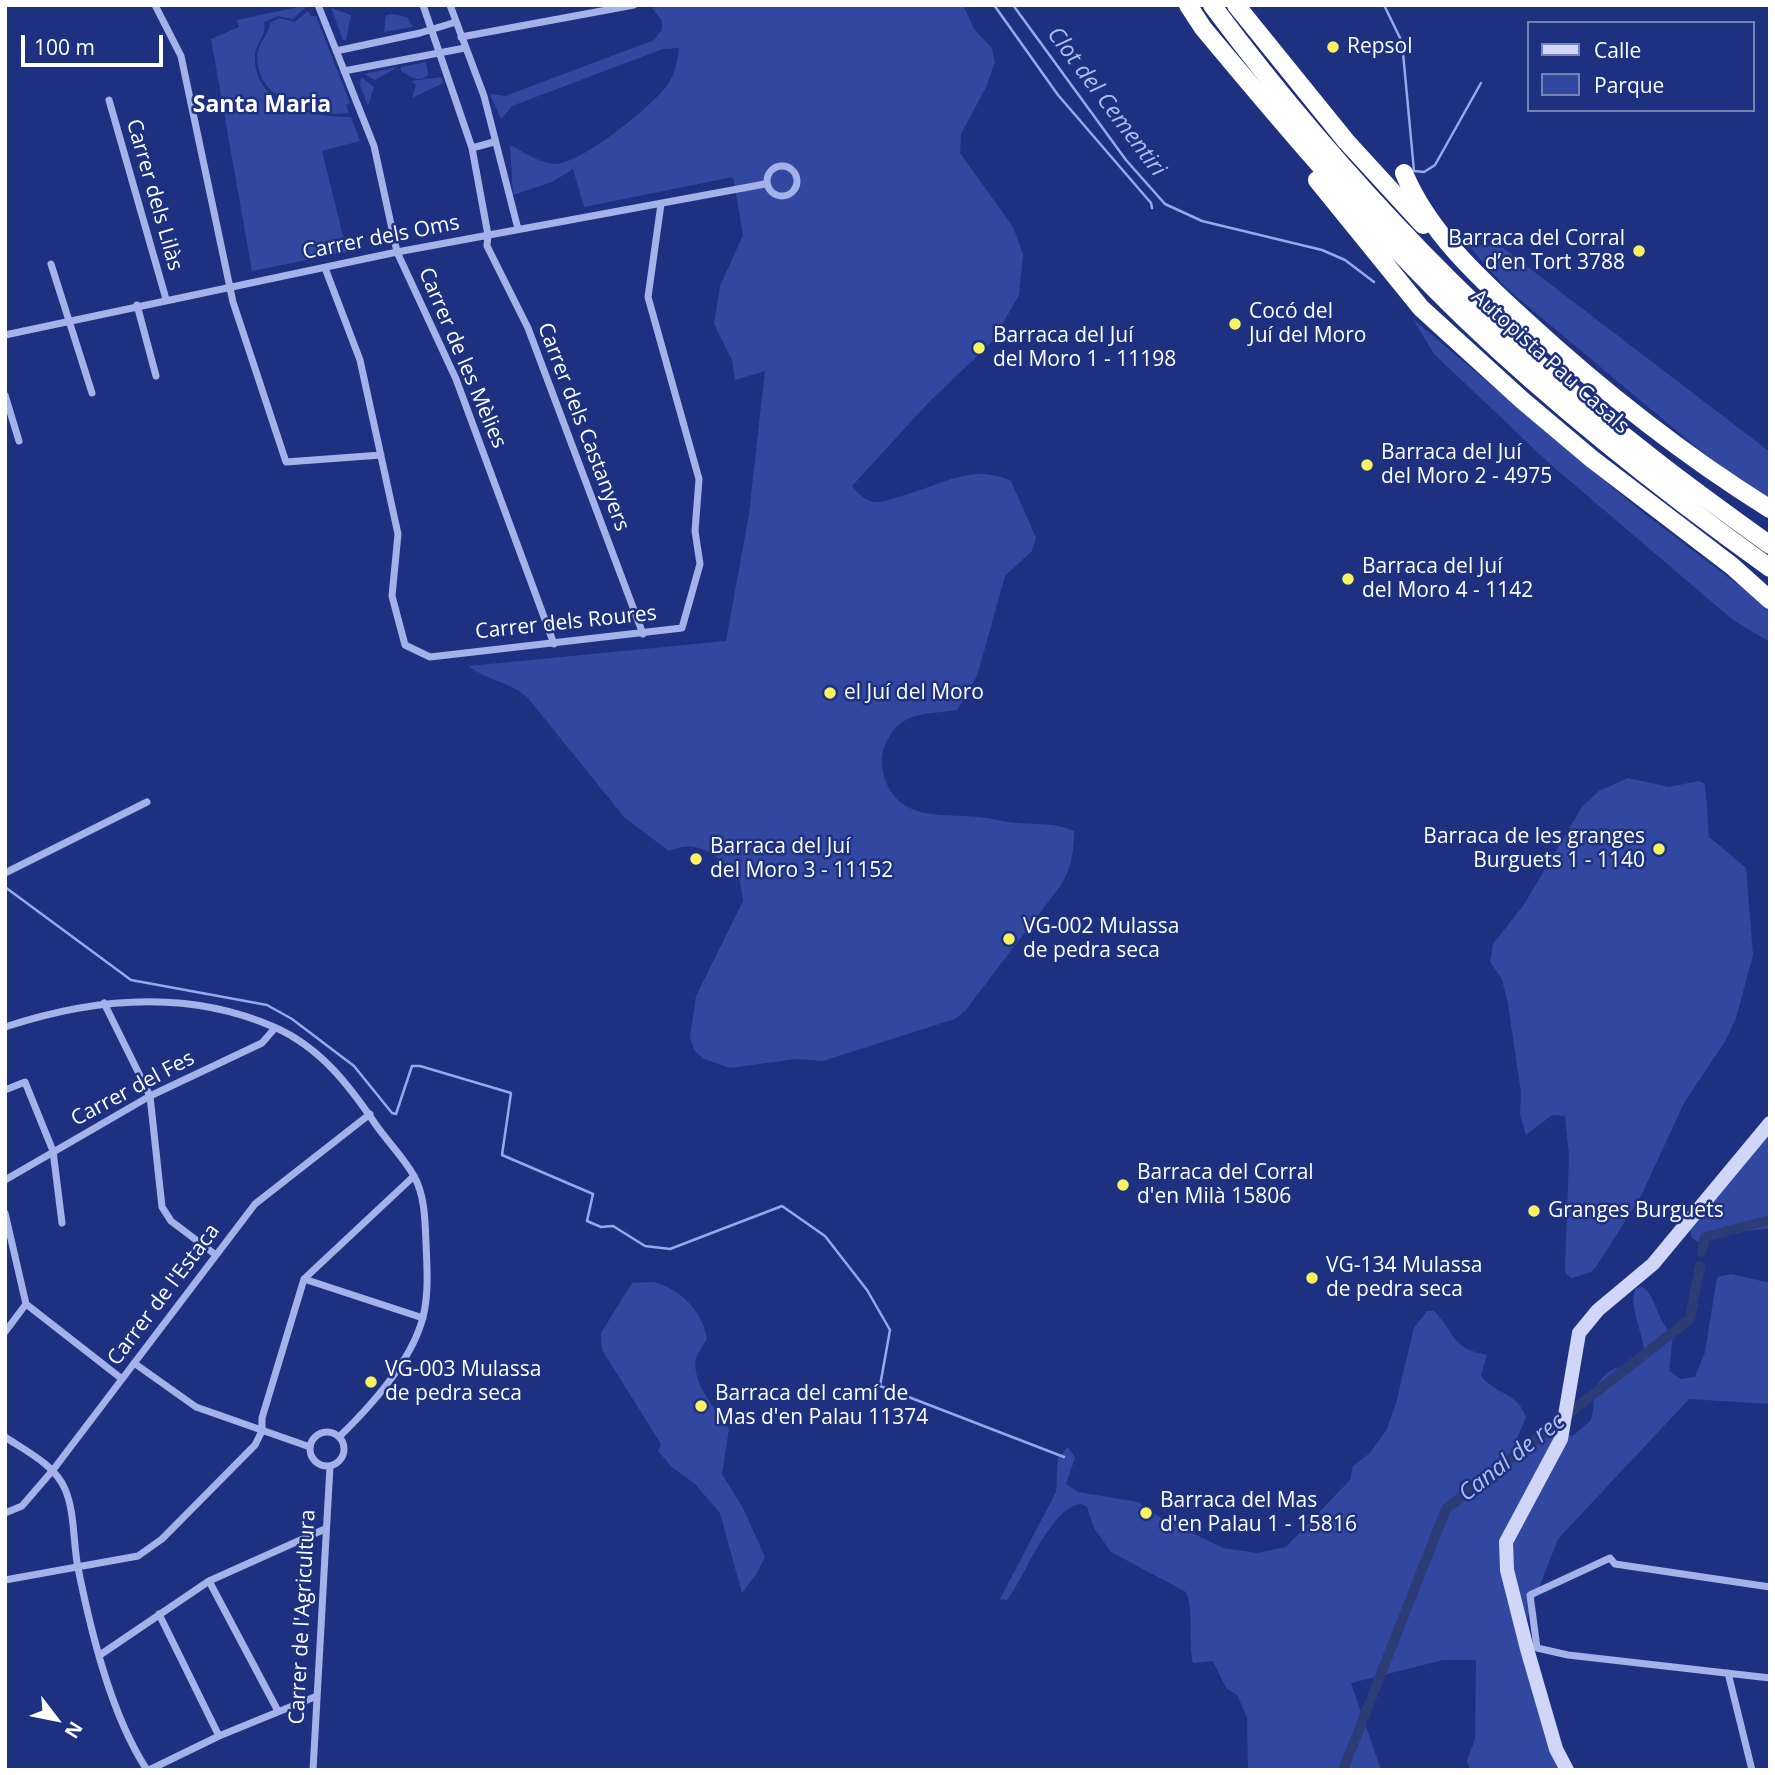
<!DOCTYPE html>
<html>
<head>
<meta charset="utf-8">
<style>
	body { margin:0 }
	#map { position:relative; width:1775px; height:1775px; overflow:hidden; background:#1e3181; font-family:"Open Sans",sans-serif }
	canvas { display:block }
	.frame { position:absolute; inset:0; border:7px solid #fff; pointer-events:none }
	.legend { position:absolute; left:1527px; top:21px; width:228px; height:91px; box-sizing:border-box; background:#1e3181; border:2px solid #7883b3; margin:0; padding:9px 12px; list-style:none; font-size:21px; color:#fff }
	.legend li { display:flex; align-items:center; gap:14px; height:35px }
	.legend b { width:35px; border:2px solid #7883b3 }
	.north { position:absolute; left:21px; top:1684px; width:70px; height:70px; -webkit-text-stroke:5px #1e3181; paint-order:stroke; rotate:122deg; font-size:19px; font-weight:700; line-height:28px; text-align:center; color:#fff }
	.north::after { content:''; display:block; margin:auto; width:24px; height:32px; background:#fff; clip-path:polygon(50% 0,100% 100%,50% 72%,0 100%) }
	.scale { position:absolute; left:21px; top:35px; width:142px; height:32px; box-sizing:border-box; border:4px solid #fff; border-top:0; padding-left:9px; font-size:21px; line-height:24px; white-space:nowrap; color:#fff; -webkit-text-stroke:5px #1e3181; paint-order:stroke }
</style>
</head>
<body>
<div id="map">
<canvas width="1775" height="1775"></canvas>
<div class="frame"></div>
<ul class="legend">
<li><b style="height:9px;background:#cfd6f7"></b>Calle</li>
<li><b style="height:19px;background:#3248a0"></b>Parque</li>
</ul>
<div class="north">N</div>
<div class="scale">100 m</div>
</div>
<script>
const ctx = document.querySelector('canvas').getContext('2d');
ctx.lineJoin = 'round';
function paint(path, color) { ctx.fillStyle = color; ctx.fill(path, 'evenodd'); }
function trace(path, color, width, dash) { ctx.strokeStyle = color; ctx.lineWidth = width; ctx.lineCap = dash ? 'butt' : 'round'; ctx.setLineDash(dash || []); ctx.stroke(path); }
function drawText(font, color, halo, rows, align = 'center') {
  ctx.font = font + ' "Open Sans",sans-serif'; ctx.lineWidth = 5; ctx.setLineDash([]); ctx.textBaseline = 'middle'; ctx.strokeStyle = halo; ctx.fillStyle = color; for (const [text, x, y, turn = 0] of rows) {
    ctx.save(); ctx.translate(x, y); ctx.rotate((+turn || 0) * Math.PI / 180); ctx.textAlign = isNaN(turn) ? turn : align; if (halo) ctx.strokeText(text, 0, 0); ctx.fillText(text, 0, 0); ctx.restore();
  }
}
paint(new Path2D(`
	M308 5 293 19 278 16 264 22C267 35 255 44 255 57 254 107 314 117 351 117L360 141 322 151 347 252 252 271 211 39 239 27 237 20Z
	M667 5H963L974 29 992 48 995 62 986 87 961 134 960 153 1013 227 1023 254 1019 295 992 342 929 402 852 486C859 494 864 500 874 502 883 503 893 498 901 496 939 486 972 462 1011 481L1036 538 1032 551 1005 576 977 676 957 710C934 714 908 711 893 731 882 746 879 759 884 776 898 823 944 813 979 817 991 818 1004 822 1016 823 1036 825 1055 822 1074 831 1074 851 1071 869 1061 885L965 1011 955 1019 823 1061 796 1059 730 1068 704 1059 694 1050 690 1037 696 996 743 901 739 875C715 856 700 838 669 851L625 818 527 697C509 681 487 681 469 666L726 641 749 514 765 371 735 380 732 360 714 324 720 286 743 235 733 177 584 207 573 169 552 182 513 195 510 145C523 152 540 163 555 164 581 164 648 109 665 88 675 76 677 63 679 48L663 49 512 106 501 119 490 94 505 96 654 40 662 30V21L652 8Z
	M331 8 351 15 346 40H343Z
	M308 11 311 16H316L350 103 346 105 349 113C314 118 251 99 258 52 260 41 269 34 270 23L279 18 295 22Z
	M392 14 407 17 413 27 384 32 386 15Z
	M426 62 428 75C418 83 411 77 401 71V67Z
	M398 67 375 80 364 74Z
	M361 77 374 87 368 106 360 85Z
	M441 77 443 83 412 98 416 85 412 81Z
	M1466 243 1503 248 1770 452V503L1695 446 1506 288Z
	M1413 319 1637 508 1737 584 1770 603V642L1733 620 1550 464 1434 354Z
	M1628 778 1669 787 1699 781 1705 784 1709 837 1746 868 1753 955 1736 1018 1726 1040 1684 1103 1641 1196 1596 1267 1591 1272 1572 1278 1566 1274 1565 1268 1569 1156 1565 1116 1552 1115 1526 1135 1520 1115 1521 1092 1508 1004 1502 979 1490 962 1493 944 1523 906 1582 807 1599 791Z
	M1770 1129V1228L1726 1234 1698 1242 1692 1238 1690 1231 1693 1225Z
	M1731 1274 1770 1283V1404L1689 1399 1558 1539 1526 1621 1570 1770H1470L1467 1761 1475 1739 1476 1660H1443L1351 1683 1381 1770H1248L1247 1717 1237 1695 1226 1688 1213 1661 1193 1663C1188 1642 1194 1609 1186 1592L1111 1552 1094 1528 1087 1507 1081 1504C1052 1507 1028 1569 1012 1593L1007 1600 1000 1599 1056 1492 1058 1458 1068 1447 1075 1458 1066 1484 1078 1492 1138 1502 1161 1518 1223 1548 1257 1553 1286 1547 1350 1480 1353 1466 1370 1453 1387 1429 1396 1403 1414 1328 1427 1311H1434C1455 1332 1450 1348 1487 1355L1481 1375C1491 1393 1517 1391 1526 1417L1514 1446 1516 1452 1522 1454 1548 1429 1573 1436 1591 1420C1597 1398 1588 1384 1615 1368 1675 1375 1622 1316 1636 1288L1642 1287C1657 1296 1655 1319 1673 1335L1669 1371 1681 1379 1695 1377 1705 1352 1717 1277Z
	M653 1282C680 1288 703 1312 707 1339 703 1346 698 1352 696 1359 691 1383 717 1411 729 1429L722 1474 743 1508 765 1557 757 1573 742 1593 720 1513 695 1484 672 1467 658 1451 661 1444 602 1350 601 1333 632 1283Z`), '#3248a0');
trace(new Path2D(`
	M994 5 1058 95 1151 203 1152 208
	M1013 5 1126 160 1165 204 1202 221 1322 250 1345 260 1374 282
	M1384 5 1402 42 1414 171 1424 172 1435 165 1481 83
	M5 887 131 980 267 1005 292 1019 354 1066 392 1113 396 1114 412 1066H420L511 1093 502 1155 593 1194 587 1221 601 1227 613 1226 645 1246 670 1249 782 1206 825 1236 867 1290 890 1330 880 1386 1064 1457`), '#97a9eb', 2.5);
trace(new Path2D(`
	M1702 1252 1705 1237 1770 1220
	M1343 1770 1446 1509 1690 1319 1700 1266`), '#2d3b77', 10);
trace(new Path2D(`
	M155 5 181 56 233 302 286 462 381 455
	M318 5 374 146 397 252 456 379 554 644
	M423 5 472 148 488 235 487 246 528 328 643 634
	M450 5 484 96 518 229
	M461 37 634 5
	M336 51 420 33 456 22
	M344 71 465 48
	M109 100 166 299
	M472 148 494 142
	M767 181a15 15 0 1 1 30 0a15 15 0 1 1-30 0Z
	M51 264 92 393
	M325 268 360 360 398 534 392 596 405 645 430 657 682 628 700 564 695 531 699 479 648 297 661 204
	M137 305 156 376
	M5 335 397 252 765 184
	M5 395 19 441
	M5 873 147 802
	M104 1003 150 1096 162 1207 171 1221 216 1255
	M5 1027C93 998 187 989 274 1027 320 1047 349 1085 376 1125 388 1142 404 1158 414 1176 425 1196 425 1220 426 1243 427 1268 429 1293 423 1317 412 1361 371 1406 339 1437
	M5 1090 25 1082 53 1151 62 1223
	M5 1180 150 1096 262 1043 275 1028
	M5 1213 26 1304 122 1379
	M304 1279 423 1318
	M5 1332 26 1304
	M134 1363 196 1407 310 1447
	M310 1449a17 17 0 1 1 34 0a17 17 0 1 1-34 0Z
	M5 1437C26 1451 55 1465 65 1489 75 1512 73 1543 78 1568 91 1632 111 1715 147 1770
	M5 1513 22 1506 53 1470 255 1204 370 1114
	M5 1580 138 1556 162 1539 255 1445 262 1431V1418L304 1279 414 1176
	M209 1581 278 1711
	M1770 1587 1615 1564 1610 1558 1530 1595 1537 1648 1568 1655 1770 1678
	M159 1614 219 1736
	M100 1655 209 1581 325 1529
	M1728 1673 1752 1770
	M149 1770 219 1736 317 1696
	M313 1770 330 1466`), '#a4b2e9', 7);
trace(new Path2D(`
	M1567 1770 1556 1749 1527 1649 1507 1570 1506 1542 1561 1439 1579 1333 1598 1310 1653 1264 1770 1123`), '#cfd6f7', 14);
trace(new Path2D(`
	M1188 5 1203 28C1287 129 1372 229 1466 320 1560 410 1664 492 1770 568
	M1212 5C1338 174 1488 331 1655 460 1692 489 1731 517 1770 545
	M1236 5 1346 141 1423 225
	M1404 173C1428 231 1479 278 1525 320 1601 390 1682 454 1770 509
	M1317 180 1421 308 1522 400 1592 459 1732 566 1770 600`), '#fff', 18);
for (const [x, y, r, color] of [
	[1333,47,7,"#f8f263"],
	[1639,251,7,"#f8f263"],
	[1235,324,7,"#f8f263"],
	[979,348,7,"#f8f263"],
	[1367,465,7,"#f8f263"],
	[1348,579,7,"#f8f263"],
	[830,693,7,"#f8f263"],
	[1659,849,7,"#f8f263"],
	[696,859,7,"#f8f263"],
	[1009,939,7,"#f8f263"],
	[1123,1185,7,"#f8f263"],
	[1534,1211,7,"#f8f263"],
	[1312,1278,7,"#f8f263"],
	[371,1382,7,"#f8f263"],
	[701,1406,7,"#f8f263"],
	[1146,1513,7,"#f8f263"]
]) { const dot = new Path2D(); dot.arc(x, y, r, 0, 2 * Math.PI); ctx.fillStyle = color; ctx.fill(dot); trace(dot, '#1e3181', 2.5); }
drawText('21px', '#fff', '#1e3181', [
	["Repsol",1347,47],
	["Barraca del Corral",1625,239,"right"],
	["d’en Tort 3788",1625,263,"right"],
	["Cocó del",1249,312],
	["Juí del Moro",1249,336],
	["Barraca del Juí",993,336],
	["del Moro 1 - 11198",993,360],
	["Barraca del Juí",1381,453],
	["del Moro 2 - 4975",1381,477],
	["Barraca del Juí",1362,567],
	["del Moro 4 - 1142",1362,591],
	["el Juí del Moro",844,693],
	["Barraca de les granges",1645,837,"right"],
	["Burguets 1 - 1140",1645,861,"right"],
	["Barraca del Juí",710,847],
	["del Moro 3 - 11152",710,871],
	["VG-002 Mulassa",1023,927],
	["de pedra seca",1023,951],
	["Barraca del Corral",1137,1173],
	["d'en Milà 15806",1137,1197],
	["Granges Burguets",1548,1211],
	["VG-134 Mulassa",1326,1266],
	["de pedra seca",1326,1290],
	["VG-003 Mulassa",385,1370],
	["de pedra seca",385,1394],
	["Barraca del camí de",715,1394],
	["Mas d'en Palau 11374",715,1418],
	["Barraca del Mas",1160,1501],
	["d'en Palau 1 - 15816",1160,1525]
], 'left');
drawText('21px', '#fff', '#1e3181', [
	["Carrer dels Lilàs",154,195,74],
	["Carrer dels Oms",381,238,-11],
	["Carrer de les Mèlies",462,358,67],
	["Autopista Pau Casals",1550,362,42],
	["Carrer dels Castanyers",583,427,69],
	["Carrer dels Roures",566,623,-6],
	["Carrer del Fes",133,1089,-28],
	["Carrer de l'Estaca",164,1295,-53],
	["Carrer de l'Agricultura",303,1617,-87]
]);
drawText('italic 23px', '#afbdf1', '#1e3181', [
	["Clot del Cementiri",1106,102,53],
	["Canal de rec",1512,1458,-38]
]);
drawText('bold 23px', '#fff', '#1e3181', [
	["Santa Maria",262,105]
]);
</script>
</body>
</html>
